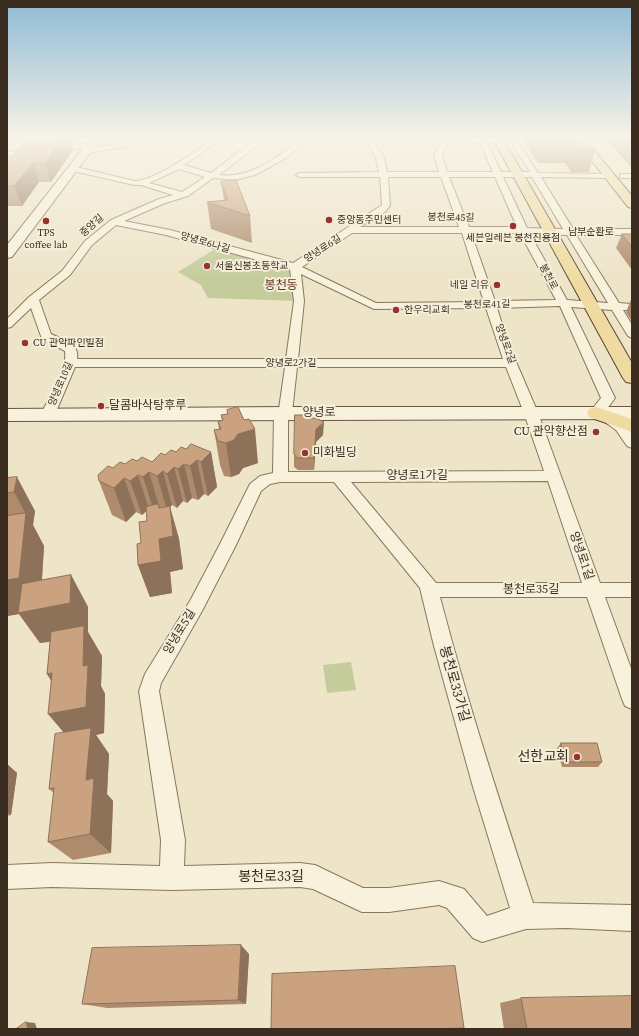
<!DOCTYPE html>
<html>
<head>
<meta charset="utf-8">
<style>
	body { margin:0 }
	#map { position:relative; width:639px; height:1036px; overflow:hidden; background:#eee4c8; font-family:"Source Serif 4",serif }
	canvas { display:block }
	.frame { position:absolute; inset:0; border:8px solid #3b2e21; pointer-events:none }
</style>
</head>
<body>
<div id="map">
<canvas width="639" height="1036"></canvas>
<div class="frame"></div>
</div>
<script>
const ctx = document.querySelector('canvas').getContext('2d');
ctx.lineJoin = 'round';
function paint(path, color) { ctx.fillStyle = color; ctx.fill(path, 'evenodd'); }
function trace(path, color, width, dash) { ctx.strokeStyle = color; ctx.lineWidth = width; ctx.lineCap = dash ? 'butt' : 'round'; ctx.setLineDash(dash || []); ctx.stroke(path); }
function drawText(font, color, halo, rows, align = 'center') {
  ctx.font = font + ' "Source Serif 4","Noto Sans KR",serif'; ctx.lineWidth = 4; ctx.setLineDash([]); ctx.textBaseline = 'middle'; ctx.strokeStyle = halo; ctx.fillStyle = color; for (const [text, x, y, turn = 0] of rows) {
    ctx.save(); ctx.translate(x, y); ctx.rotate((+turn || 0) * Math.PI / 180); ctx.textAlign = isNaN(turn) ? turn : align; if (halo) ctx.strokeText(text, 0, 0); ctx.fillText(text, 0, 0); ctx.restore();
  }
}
paint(new Path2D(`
	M218 247 291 271 299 301 208 298 201 285 178 272Z
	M351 662 356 690 327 693 323 665Z`), '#c4cc9c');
const minor = new Path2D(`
	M153 137H167L163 139 84 154 80 152 84 150Z
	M217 137H225L184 165 211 173 254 140 260 137H268L219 175C246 178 268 164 289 148 296 142 300 136 310 137L286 158 255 175 235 180 213 178 188 196 165 203 124 221 170 230 293 263 382 205 380 177H300L296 175 300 173 379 172 375 155 367 144 364 142 343 139 340 137 478 138V137H484L485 139H493L497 141 493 143H487L501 172H530L508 137H515L538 173 609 174 613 176 609 178 541 177 573 229H632V235H576L619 303 632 304V310H623L632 325V338L628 336 612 310 571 307 615 398 603 414C613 411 627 422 631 432 633 436 632 443 632 448L627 446 616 430 602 420 601 416 596 417 591 416 589 413 601 398 560 306 497 308 508 343 538 413 600 583H632V597H605L632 671V709L625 706 622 699 587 597H440C467 701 500 802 533 903L632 905V931L566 928 526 929 482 942 473 938 447 908 439 905 389 912H362L313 889 300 887 172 890 52 887 7 889V865L52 863 160 866 161 840 139 691 145 674 190 601 220 544 250 484 260 476 273 473 274 413 279 409 285 367H75L55 414 53 417 48 418 43 417 41 414C49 398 68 368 65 351L42 339 31 308 11 327 7 328V319L29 297 62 271 85 241 111 220 159 199 173 195 141 185H134L69 170V166H72L134 181C156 181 198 149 217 137ZM399 141 442 142 434 154 439 172H387L383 155 373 142ZM449 142 480 143 493 172H447L442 154ZM179 169 205 177 182 192 149 183ZM388 177H441L459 227H360L386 211 390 205ZM449 177H495L517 227H469ZM503 177H532L563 229 527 228ZM116 225 166 235 290 269 294 301 286 359H77C80 343 63 340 51 334L39 300 70 275 92 245ZM352 233H462L484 302 376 303 302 267ZM471 233H520L556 300 495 301ZM530 234 567 235 608 303 567 300ZM301 274 374 309 486 308 503 359H298L304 301ZM297 367H506L524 413 544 471 288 472V417L292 413ZM548 481 582 583H436L351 482ZM280 482H334L420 588 434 646 473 787 510 908 487 916 464 889 439 881 389 888H363L315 865 300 863 184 866 185 840 159 691 161 683 202 611 236 545 261 491 270 484Z
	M89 144H92V148L63 149 7 156V152L63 145Z
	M620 174H632V178H620Z`);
const secondary = new Path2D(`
	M92 137H102L12 257 7 258V245Z
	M285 407H632V419L7 421V409Z`);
const primary = new Path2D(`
	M492 137H502L632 363V383L626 382 623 378Z
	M573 137H583L632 196V208L628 207Z
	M596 407 632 419V432L589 417 587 413 589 409Z`);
trace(minor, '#8a775d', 2);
trace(secondary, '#6c5840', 2);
trace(primary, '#584531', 2);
paint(minor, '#f8f1dc');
paint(secondary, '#f8f1dc');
paint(primary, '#efdba2');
paint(new Path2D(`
	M524 137H584L595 150 589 172H571L565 163H538L523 141Z
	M604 137H632V168Z
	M73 150 51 182H39L22 206H7V160V161Z
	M221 182 250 216 252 243 211 229 207 202 224 200Z
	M622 234H632V270L616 248Z
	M632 297V322L626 312Z
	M227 410 258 463 243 468 239 474 231 477 224 476 220 465 214 430 219 429 218 422 222 421 221 415 227 414Z
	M308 418 323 435 316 442 314 470H298L294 467V454Z
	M186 449 211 452 217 487 208 496 204 494 198 500 192 498 187 503 183 501 177 508 172 505 170 507 179 539 183 569 170 572 172 593 150 597 138 565 141 543 147 521 146 511 142 515 136 512 126 522 112 515 99 481 113 468 137 461 152 462 165 455Z
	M7 478 35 511 33 525 44 546 42 580 71 575 88 607V632L102 656 101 686 105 694 104 733 96 735 109 754 107 794 113 801 111 853 73 860 48 842 54 793 49 789 64 733 51 681 47 674 50 642 40 643 19 614 7 616Z
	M561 743 602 762 598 767H562L557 748Z
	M7 764 17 773 11 815 7 816Z
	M249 954 246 1004 107 1008 82 1004Z
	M521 998 632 1029H504L500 1003Z`), '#af8b6d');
paint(new Path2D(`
	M64 137H69L73 150 51 182 45 163Z
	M33 163 39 182 22 206 14 186Z
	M324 422 323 435 316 442 314 470V458L316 429Z
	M255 429 258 463 243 468 239 474 231 477 226 443 238 434Z
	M211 452 217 487 208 496 201 462Z
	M197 460 204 494 198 500 190 466Z
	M184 464 192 498 187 503 178 469Z
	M174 467 183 501 177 508 167 474Z
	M163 471 172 505 170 507 179 539 183 569 170 572 172 593 150 597 138 565 154 511 143 477 149 472 168 537 167 510 157 476Z
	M138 475 149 509 142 515 130 481Z
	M17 477 35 511 33 525 44 546 40 609 71 575 88 607V632L102 656 101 686 105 694 104 733 96 735 109 754 107 794 113 801 111 853 90 834 86 780 70 740 48 714 83 666 84 635 40 643 19 614 7 616V580L26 514 14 492Z
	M124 478 136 512 126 522 114 488Z
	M52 673 68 703 47 674Z
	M7 764 17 773 11 815 7 812Z
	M241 945 249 954 246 1004 238 1000Z
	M26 1022 35 1023 37 1029H28Z`), '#8e7159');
const building = new Path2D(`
	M49 137H64L45 163H33L14 186H7V162L27 140H47Z
	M540 137H584L595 150H578L571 142H543Z
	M236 180 250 216 207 202 228 200 221 182Z
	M622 234H632V247Z
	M238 407 244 420 249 419 255 429 238 434 234 440 226 443 218 441 214 430 221 429 218 422 223 420 221 415 228 414 227 410Z
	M295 415H308V418H316L324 422 316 429 314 458H297L294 454Z
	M191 444 211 452 201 462 197 460 190 466 184 464 178 469 174 467 167 474 163 471 157 476 149 472 143 477 138 475 130 481 124 478 114 488 99 481 98 475 108 466 113 468 120 462 125 464 132 459 137 461 142 457 152 462 161 453 165 455 171 450 176 452 181 447 186 449Z
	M17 477 14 492 7 493V478Z
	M158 504 159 508 170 506 173 536 159 539 161 561 138 565 137 544 141 543 139 522 147 521 146 507Z
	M26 513 19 578 7 580V516Z
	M71 575 70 603 18 613 22 584Z
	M84 626 83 666 88 665 86 707 48 714 52 673 47 674 51 632Z
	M91 728 86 780 94 778 90 834 48 842 54 788 49 789 55 734Z
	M561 743H597L602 762H566Z
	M241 945 238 1000 82 1004 92 948Z
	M455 966 464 1028 433 1029H271L272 974Z
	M632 996V1029H527L521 998Z
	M26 1022 28 1029H16Z`);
paint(building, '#cba27f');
trace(building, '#8e7159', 1);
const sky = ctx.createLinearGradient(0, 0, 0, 282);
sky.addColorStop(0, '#8fbad6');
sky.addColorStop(0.49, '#f7f3e6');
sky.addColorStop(1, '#f7f3e600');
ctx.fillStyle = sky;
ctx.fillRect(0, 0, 639, 282);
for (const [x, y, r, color] of [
	[329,220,4,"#98322f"],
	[46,221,4,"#98322f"],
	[513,226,4,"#98322f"],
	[207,266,4,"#98322f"],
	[497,285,4,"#98322f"],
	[396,310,4,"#98322f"],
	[25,343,4,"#98322f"],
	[101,406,4,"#98322f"],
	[596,432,4,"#98322f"],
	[305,453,4,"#98322f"],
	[577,757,4,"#98322f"]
]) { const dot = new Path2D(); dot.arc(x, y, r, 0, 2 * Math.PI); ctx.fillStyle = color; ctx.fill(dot); trace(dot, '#f5eed8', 1.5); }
drawText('10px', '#3b2e21', '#f5eed8', [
	["봉천로45길",451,218,1],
	["중앙길",92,226,-42],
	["남부순환로",591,232],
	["양녕로6나길",205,243,16],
	["양녕로6길",323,249,-33],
	["봉천로",548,277,62],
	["봉천로41길",487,305,-1],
	["양녕로2길",505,344,70],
	["양녕로2가길",291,363],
	["양녕로10길",61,384,-67]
]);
drawText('10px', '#3b2e21', '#f5eed8', [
	["중앙동주민센터",337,220],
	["TPS",46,233,"center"],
	["coffee lab",46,245,"center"],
	["세븐일레븐 봉천진용점",513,238,"center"],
	["서울신봉초등학교",215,266],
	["네일 리유",489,285,"right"],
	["한우리교회",404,310],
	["CU 관악파인빌점",33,343]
], 'left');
drawText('12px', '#663221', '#f5eed8', [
	["봉천동",281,286]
]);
drawText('12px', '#3b2e21', '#f5eed8', [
	["달콤바삭탕후루",109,406],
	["CU 관악향산점",588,432,"right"],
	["미화빌딩",313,453]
], 'left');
drawText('12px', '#3b2e21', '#f5eed8', [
	["양녕로",319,413],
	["양녕로1가길",417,476],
	["양녕로1길",581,556,71],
	["봉천로35길",531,590],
	["양녕로5길",180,632,-59]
]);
drawText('14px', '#3b2e21', '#f5eed8', [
	["봉천로33가길",454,684,74],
	["봉천로33길",271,877]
]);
drawText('14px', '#3b2e21', '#f5eed8', [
	["선한교회",569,757]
], 'right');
</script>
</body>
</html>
